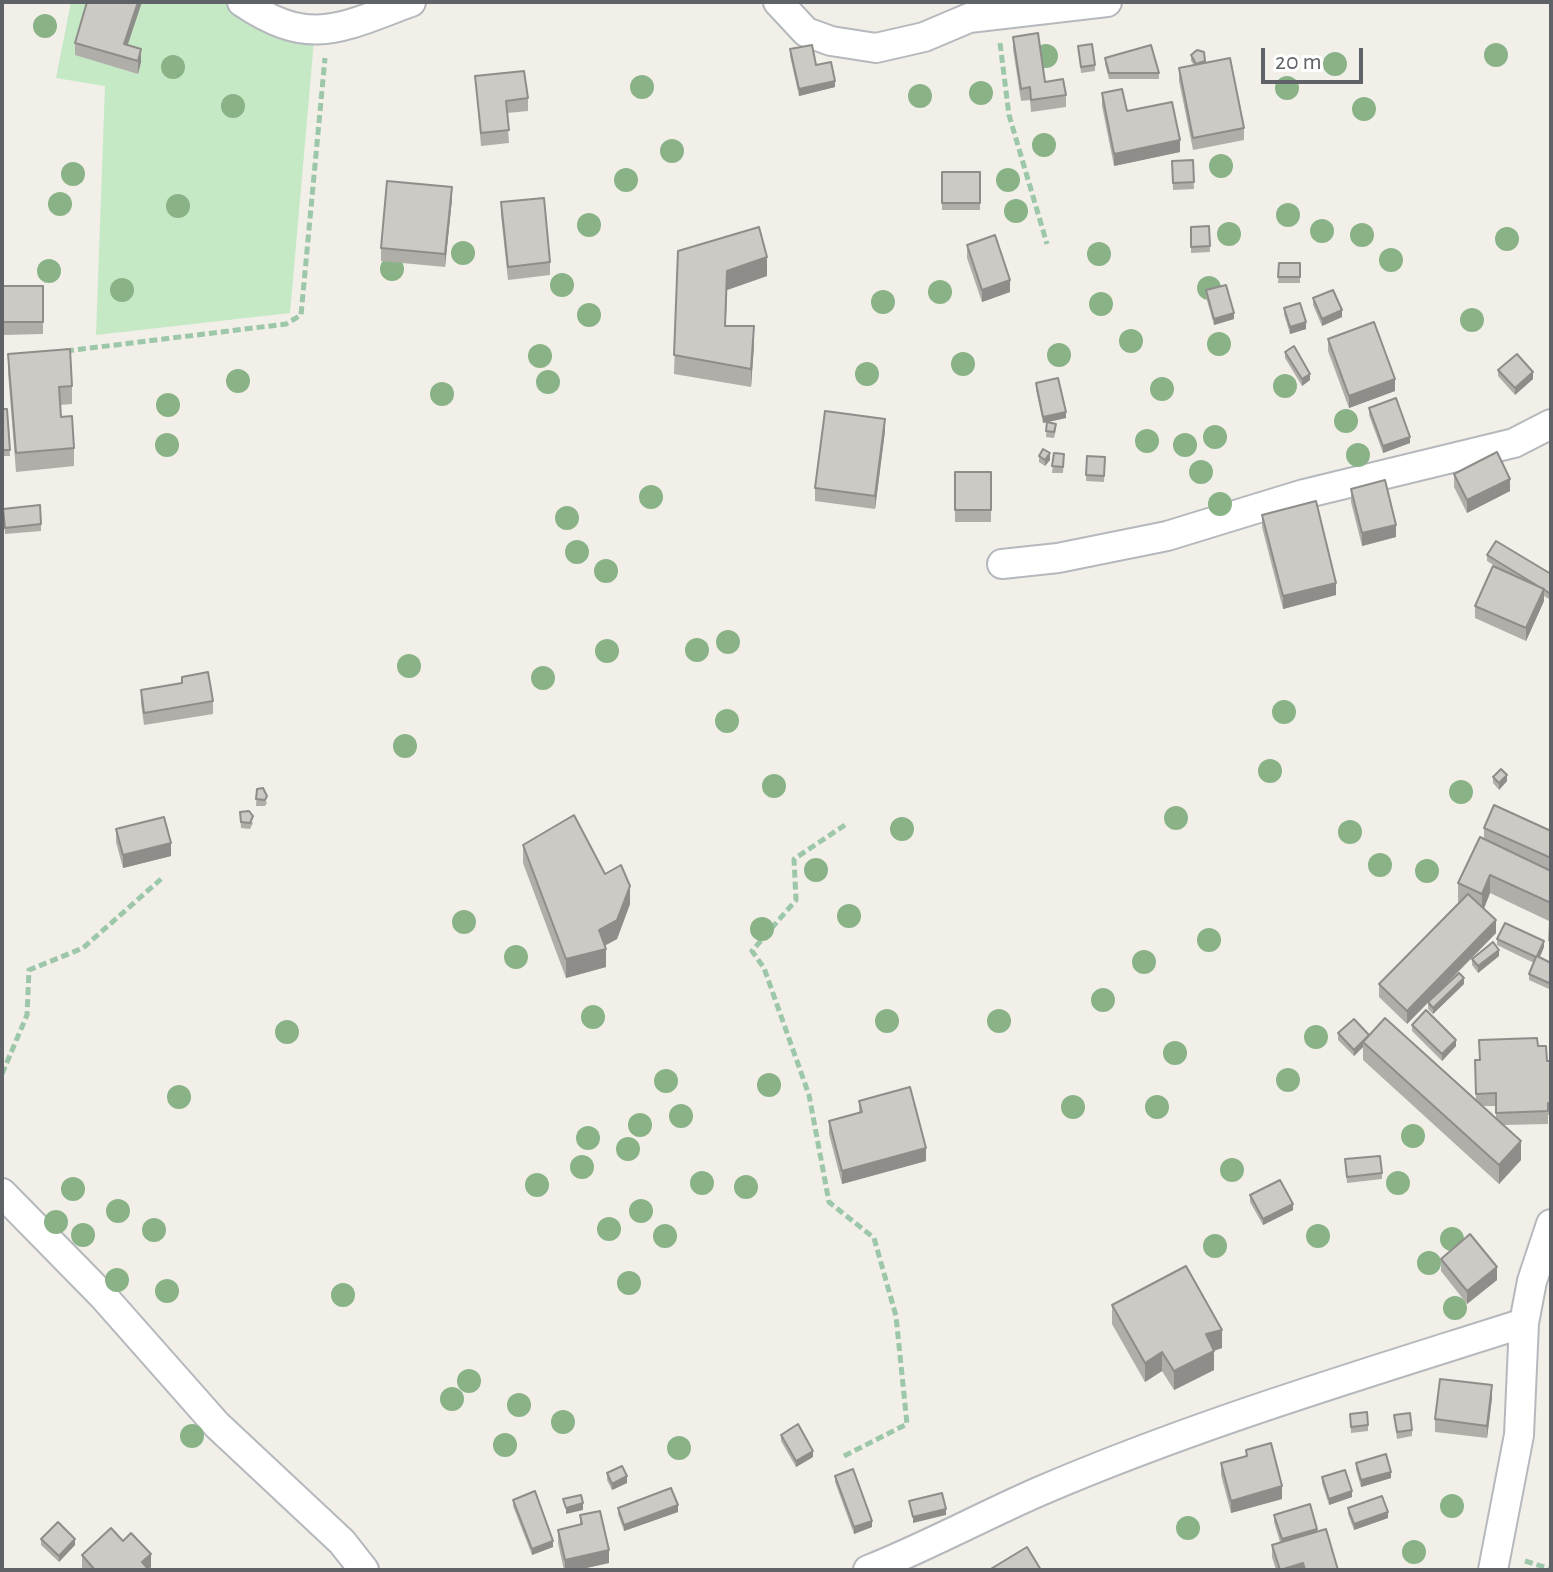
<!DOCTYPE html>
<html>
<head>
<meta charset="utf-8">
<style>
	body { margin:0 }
	#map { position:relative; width:1553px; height:1572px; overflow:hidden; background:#f1efe8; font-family:"Alegreya Sans",sans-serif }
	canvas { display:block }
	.frame { position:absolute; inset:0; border:4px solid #5f6368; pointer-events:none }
	.scale { position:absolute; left:1261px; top:48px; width:102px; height:36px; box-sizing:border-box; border:4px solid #5f6368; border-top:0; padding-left:10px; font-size:24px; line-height:28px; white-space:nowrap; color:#5f6368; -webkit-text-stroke:6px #fff; paint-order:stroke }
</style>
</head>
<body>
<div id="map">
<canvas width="1553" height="1572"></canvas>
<div class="frame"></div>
<div class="scale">20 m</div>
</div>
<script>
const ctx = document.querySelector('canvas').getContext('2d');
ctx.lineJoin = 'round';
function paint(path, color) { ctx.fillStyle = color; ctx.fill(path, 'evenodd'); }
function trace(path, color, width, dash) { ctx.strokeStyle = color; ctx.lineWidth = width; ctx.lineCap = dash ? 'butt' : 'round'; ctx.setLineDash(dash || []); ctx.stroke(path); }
paint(new Path2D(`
	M71 2H228L287 41H314L290 313 96 335 105 86 56 78Z`), '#c5e8c5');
const minor = new Path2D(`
	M242 2C310 48 340 28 411 2
	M778 2 806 32 831 41 876 48 924 37 969 18 1107 2
	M1002 564 1058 558 1167 536 1304 494 1514 443 1551 424
	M2 1193 103 1296 217 1425 342 1542 364 1570
	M868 1570C926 1547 981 1517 1038 1492 1196 1424 1361 1375 1524 1323
	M1493 1570 1519 1435 1524 1323 1532 1281 1551 1224`);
trace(minor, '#b5b8bc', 32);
trace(new Path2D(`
	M1000 43 1009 115 1047 244
	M66 351 286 324 301 315 325 58
	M2 1074 27 1015 29 970 83 948 161 879
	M844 1456 907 1424 896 1316 874 1238 829 1202 809 1095 764 968 752 951 796 900 794 859 845 825
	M1525 1561 1551 1569`), '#9cc7a9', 5, [8, 4]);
trace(minor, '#fff', 28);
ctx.fillStyle = '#89b387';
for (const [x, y] of [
	[45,26],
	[1496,55],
	[1046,56],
	[1335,64],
	[173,67],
	[642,87],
	[1287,88],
	[981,93],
	[920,96],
	[233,106],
	[1364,109],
	[1044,145],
	[672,151],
	[1221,166],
	[73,174],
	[626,180],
	[1008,180],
	[60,204],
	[178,206],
	[1016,211],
	[1288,215],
	[589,225],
	[1322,231],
	[1229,234],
	[1362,235],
	[1507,239],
	[463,253],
	[1099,254],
	[1391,260],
	[392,269],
	[49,271],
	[562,285],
	[1209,288],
	[122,290],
	[940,292],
	[883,302],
	[1101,304],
	[589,315],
	[1472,320],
	[1131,341],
	[1219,344],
	[1059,355],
	[540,356],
	[963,364],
	[867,374],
	[238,381],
	[548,382],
	[1285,386],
	[1162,389],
	[442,394],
	[168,405],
	[1346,421],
	[1215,437],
	[1147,441],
	[167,445],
	[1185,445],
	[1358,455],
	[1201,472],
	[651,497],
	[1220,504],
	[567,518],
	[577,552],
	[606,571],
	[728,642],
	[697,650],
	[607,651],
	[409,666],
	[543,678],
	[1284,712],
	[727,721],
	[405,746],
	[1270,771],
	[774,786],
	[1461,792],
	[1176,818],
	[902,829],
	[1350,832],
	[1380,865],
	[816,870],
	[1427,871],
	[849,916],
	[464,922],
	[762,929],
	[1209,940],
	[516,957],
	[1144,962],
	[1103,1000],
	[593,1017],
	[887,1021],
	[999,1021],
	[287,1032],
	[1316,1037],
	[1175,1053],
	[1288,1080],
	[666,1081],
	[769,1085],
	[179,1097],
	[1073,1107],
	[1157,1107],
	[681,1116],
	[640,1125],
	[1413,1136],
	[588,1138],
	[628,1149],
	[582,1167],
	[1232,1170],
	[702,1183],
	[1398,1183],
	[537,1185],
	[746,1187],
	[73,1189],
	[118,1211],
	[641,1211],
	[56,1222],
	[609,1229],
	[154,1230],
	[83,1235],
	[665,1236],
	[1318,1236],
	[1452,1239],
	[1215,1246],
	[1429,1263],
	[117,1280],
	[629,1283],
	[167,1291],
	[343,1295],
	[1455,1308],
	[469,1381],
	[452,1399],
	[519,1405],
	[563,1422],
	[192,1436],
	[505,1445],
	[679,1448],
	[1452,1506],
	[1188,1528],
	[1414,1552]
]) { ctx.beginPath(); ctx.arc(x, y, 12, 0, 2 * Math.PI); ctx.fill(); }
paint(new Path2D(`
	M1013 37 1045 82 1066 95V107L1031 112 1030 100 1021 101 1013 49Z
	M75 43 128 45 141 62 138 74 75 55Z
	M1078 46 1095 65V71L1081 73Z
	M790 49 816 65 835 87 799 96 790 56Z
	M1191 55 1205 63 1244 128V140L1193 150 1179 81V68L1194 65 1191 61Z
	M1105 58 1159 73V79H1109L1105 64Z
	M475 76 528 98V111L507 113 509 143 481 146Z
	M1102 93 1127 111 1180 152 1114 166 1102 106Z
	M1193 160 1194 189 1173 190 1172 161Z
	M942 172H980V210H942Z
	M452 199 445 267 381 261V248Z
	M501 202 550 262V275L508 280 501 215Z
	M1209 226 1210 252 1191 253V227Z
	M967 245 1010 292 982 302 967 258Z
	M678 251 767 276 727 290 725 326 754 345 751 387 674 374Z
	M1279 263H1300V283H1278Z
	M2 286 43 322V334L2 335Z
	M1206 290 1234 319 1214 325 1206 297Z
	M1313 298 1342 317 1322 326 1313 305Z
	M1284 308 1306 329 1290 334 1284 314Z
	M1328 339 1395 391 1349 408 1328 351Z
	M1285 352 1310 380 1302 386 1285 358Z
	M8 354 72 386V404L60 405 61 417 74 448V466L16 472 8 373Z
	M1498 370 1533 379 1515 395 1498 376Z
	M1036 383 1066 418 1048 422 1056 430 1054 438 1046 437 1047 422 1043 423 1036 390Z
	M1369 408 1410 443 1383 453 1369 415Z
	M2 409H7L10 456H2Z
	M885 431 875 509 815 501V488Z
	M1054 453 1064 454 1063 473H1052Z
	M1039 456 1050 460 1045 466 1039 462Z
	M1087 456 1105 457 1104 482 1086 481Z
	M955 472H991V522H955Z
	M1454 474 1510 491 1467 513 1454 487Z
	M1351 489 1396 537 1362 546 1351 502Z
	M3 509 41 524V531L5 534Z
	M1262 515 1336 595 1283 609 1262 527Z
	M1487 555 1551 574V600L1544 596V601L1526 641 1475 618V606L1503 571 1487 561Z
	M182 677 213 701V714L144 725 141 703V690L182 683Z
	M1493 777 1507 781 1499 790 1493 783Z
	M257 789 267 803 265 806H256Z
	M240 812 253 823 250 829 241 828Z
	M1484 828 1551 831V942L1548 941 1549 921 1490 893 1484 909 1496 933 1407 1024 1379 997V984L1459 902H1458V883L1484 839Z
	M116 829 171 856 123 868 116 842Z
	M523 845 605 874 630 904 617 939 605 946 606 967 566 978 523 863Z
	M1497 939 1544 947 1540 957 1551 963 1549 989 1529 980V974L1534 963 1497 945Z
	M1499 956 1478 973 1472 965V959Z
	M1464 984 1433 1014 1428 1009V1002Z
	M1412 1025 1456 1046 1442 1061 1412 1031Z
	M1338 1033 1369 1035 1476 1100 1475 1060 1538 1046 1547 1061H1551V1115H1548V1124L1503 1125 1521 1160 1499 1184 1363 1060V1047L1354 1056 1338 1040ZM1482 1106H1496V1119Z
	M859 1101 926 1161 842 1184 829 1134V1121L859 1113Z
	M1345 1159 1382 1173V1179L1347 1183Z
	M1250 1195 1293 1210 1263 1225 1250 1202Z
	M1441 1259 1497 1280 1467 1304 1441 1271Z
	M1112 1305 1222 1348 1214 1351V1370L1174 1390 1162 1371 1145 1382 1112 1324Z
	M1492 1398 1487 1438 1435 1432V1419Z
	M1350 1414 1368 1425V1431L1351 1433Z
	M1394 1415 1412 1430V1436L1397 1439Z
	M781 1435 813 1457 796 1467 781 1441Z
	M1246 1450 1282 1499 1231 1513 1221 1475V1463L1246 1456Z
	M1356 1463 1391 1478 1361 1487 1356 1469Z
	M607 1473 627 1483 612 1490 607 1480Z
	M835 1476 872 1527 854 1534 835 1482Z
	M1322 1477 1352 1497 1329 1505 1322 1483Z
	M513 1500 553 1547 532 1555 513 1506Z
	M618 1508 678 1512 624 1531 618 1514Z
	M1348 1508 1388 1518 1354 1530 1348 1514Z
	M580 1515 609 1563 577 1570H564L558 1543V1530L580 1525Z
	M1274 1515 1317 1531 1338 1570H1276L1272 1557V1545L1280 1542 1274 1522Z
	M41 1539 75 1545 59 1562 41 1545Z
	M123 1541 151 1567 149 1570H84L82 1568V1555Z`), '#afaea9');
paint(new Path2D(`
	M138 2H142L124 56V44Z
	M141 49V62L138 74V61Z
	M835 81V87L799 96V89Z
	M1180 140V152L1114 166V154Z
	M452 187V199L445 267V254Z
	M767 257V276L727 290 725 345 727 271Z
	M1010 280V292L982 302V290Z
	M1342 310V317L1322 326V319Z
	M1234 313V319L1214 325V319Z
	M1306 322V329L1290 334V327Z
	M754 326V345L751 387V369Z
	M1533 372V379L1515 395V388Z
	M1310 374V380L1302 386V379Z
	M1395 379V391L1349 408V396Z
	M1066 412V418L1043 423V417Z
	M885 419V431L875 509V496Z
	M1410 437V443L1383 453V446Z
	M1050 453V460L1045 466V460Z
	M1510 479V491L1467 513V500Z
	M1396 525V537L1362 546V533Z
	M1336 583V595L1283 609V596Z
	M1544 589V601L1526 641V628Z
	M1507 775V781L1499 790V783Z
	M171 843V856L123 868V855Z
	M1490 875V893L1482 913V894Z
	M630 886V904L617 939 599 948V930Z
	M1496 920V933L1407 1024V1011Z
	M1544 941V947L1537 963V956Z
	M606 949V967L566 978V959Z
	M1499 950V956L1478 973V966Z
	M1464 978V984L1433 1014V1008Z
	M1369 1035 1363 1042V1047L1354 1056V1050Z
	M1456 1040V1046L1442 1061V1054Z
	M1521 1141V1160L1499 1184V1165Z
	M926 1148V1161L842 1184V1171Z
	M1293 1204V1210L1263 1225V1219Z
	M1497 1267V1280L1467 1304V1291Z
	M1222 1330V1348L1206 1353V1334Z
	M1214 1351V1370L1174 1390V1371Z
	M1162 1352V1371L1145 1382V1363Z
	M1492 1385V1398L1487 1438V1426Z
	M813 1451V1457L796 1467V1461Z
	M1391 1472V1478L1361 1487V1480Z
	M627 1476V1483L612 1490V1484Z
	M1282 1486V1499L1231 1513V1501Z
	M1352 1491V1497L1329 1505V1499Z
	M583 1503V1510L566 1514V1508Z
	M678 1505V1512L624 1531V1525Z
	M946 1509V1515L913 1523V1517Z
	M1388 1512V1518L1354 1530V1524Z
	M872 1521V1527L854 1534V1527Z
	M1317 1529V1535L1282 1546V1539Z
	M75 1539V1545L59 1562V1556Z
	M553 1541V1547L532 1555V1549Z
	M609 1550V1563L577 1570H565V1560Z
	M151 1554V1567L148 1570 142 1562Z
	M1303 1563V1570H1280Z`), '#8f8d8a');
const building = new Path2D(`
	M87 2H138L124 44 141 49 138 61 75 43Z
	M1038 33 1045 82 1063 79 1066 95 1031 100 1030 87 1021 89 1013 37Z
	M1092 44 1095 65 1081 67 1078 46Z
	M812 45 816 65 831 62 835 81 799 89 790 49Z
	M1151 45 1159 73H1109L1105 58Z
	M1197 50 1204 52 1205 61 1196 64 1191 55Z
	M1230 58 1244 128 1193 138 1179 68Z
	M524 71 528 98 506 101 509 130 481 133 475 76Z
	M1122 89 1127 111 1172 102 1180 140 1114 154 1102 93Z
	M1193 160 1194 182 1173 183 1172 161Z
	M942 172H980V203H942Z
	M387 181 452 187 445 254 381 248Z
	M544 198 550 262 508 267 501 202Z
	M1209 226 1210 246 1191 247V227Z
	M759 227 767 257 727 271 725 326H754L751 369 674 355 678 251Z
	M995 235 1010 280 982 290 967 245Z
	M1279 263H1300V277H1278Z
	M1226 285 1234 313 1214 319 1206 290Z
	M2 286H43V322H2Z
	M1333 290 1342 310 1322 319 1313 298Z
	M1300 303 1306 322 1290 327 1284 308Z
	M1374 322 1395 379 1349 396 1328 339Z
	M1294 346 1310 374 1302 379 1285 352Z
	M70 349 72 386 59 387 61 417 72 416 74 448 16 453 8 354Z
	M1517 354 1533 372 1515 388 1498 370Z
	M1058 378 1066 412 1043 417 1036 383Z
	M1396 398 1410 437 1383 446 1369 408Z
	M2 409H7L10 450H2Z
	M825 411 885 419 875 496 815 488Z
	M1047 422 1056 424 1054 432 1046 431Z
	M1043 449 1050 453 1045 460 1039 456Z
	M1497 452 1510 479 1467 500 1454 474Z
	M1054 453 1064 454 1063 467 1052 466Z
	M1087 456 1105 457 1104 476 1086 475Z
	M955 472H991V510H955Z
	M1385 480 1396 525 1362 533 1351 489Z
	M1316 501 1336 583 1283 596 1262 515Z
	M40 505 41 524 5 528 3 509Z
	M1496 541 1551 574V594L1487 555Z
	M1493 566 1544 589 1526 628 1475 606Z
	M208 672 213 701 144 713 141 690 182 683V677Z
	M1501 769 1507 775 1499 783 1493 777Z
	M263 788 267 796 265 800 256 799 257 789Z
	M1494 805 1551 831V858L1484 828Z
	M249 811 253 816 250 823 241 822 240 812Z
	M574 815 605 874 621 865 630 886 617 920 599 930 606 949 566 959 523 845Z
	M164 817 171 843 123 855 116 829Z
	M1480 837 1551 871V903L1490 875 1482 894 1458 883Z
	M1468 894 1496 920 1407 1011 1379 984Z
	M1505 923 1544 941 1537 956 1551 963V978L1549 983 1529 974 1536 957 1497 939Z
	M1493 942 1499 950 1478 966 1472 959Z
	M1459 973 1464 978 1433 1008 1428 1002Z
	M1426 1010 1456 1040 1442 1054 1412 1025Z
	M1385 1018 1521 1141 1499 1165 1363 1042Z
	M1354 1019 1369 1035 1354 1050 1338 1033Z
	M1537 1038 1538 1046H1546L1547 1061H1551V1103H1548V1111L1496 1113V1093L1476 1094 1475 1060H1480L1479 1040Z
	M910 1087 926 1148 842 1171 829 1121 862 1112 859 1101Z
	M1380 1156 1382 1173 1347 1177 1345 1159Z
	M1280 1180 1293 1204 1263 1219 1250 1195Z
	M1470 1234 1497 1267 1467 1291 1441 1259Z
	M1186 1266 1222 1330 1206 1334 1214 1351 1174 1371 1162 1352 1145 1363 1112 1305Z
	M1440 1379 1492 1385 1487 1426 1435 1419Z
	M1367 1412 1368 1425 1351 1427 1350 1414Z
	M1410 1413 1412 1430 1397 1432 1394 1415Z
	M798 1424 813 1451 796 1461 781 1435Z
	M1271 1443 1282 1486 1231 1501 1221 1463 1247 1456 1246 1450Z
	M1386 1454 1391 1472 1361 1480 1356 1463Z
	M622 1466 627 1476 612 1484 607 1473Z
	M853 1469 872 1521 854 1527 835 1476Z
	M1345 1470 1352 1491 1329 1499 1322 1477Z
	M671 1488 678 1505 624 1525 618 1508Z
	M535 1491 553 1541 532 1549 513 1500Z
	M942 1493 946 1509 913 1517 909 1501Z
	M581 1495 583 1503 566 1508 563 1499Z
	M1382 1496 1388 1512 1354 1524 1348 1508Z
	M1310 1504 1317 1529 1282 1539 1274 1515Z
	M600 1511 609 1550 565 1560 558 1530 582 1524 580 1515Z
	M58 1522 75 1539 59 1556 41 1539Z
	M111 1528 123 1541 131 1533 151 1554 142 1562 149 1570H95L82 1555Z
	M1326 1529 1338 1570H1305L1303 1563 1280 1570 1272 1545Z
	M1027 1547 1041 1570H989Z`);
paint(building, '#cccac5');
trace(building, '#8f8d8a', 2);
</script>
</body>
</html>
